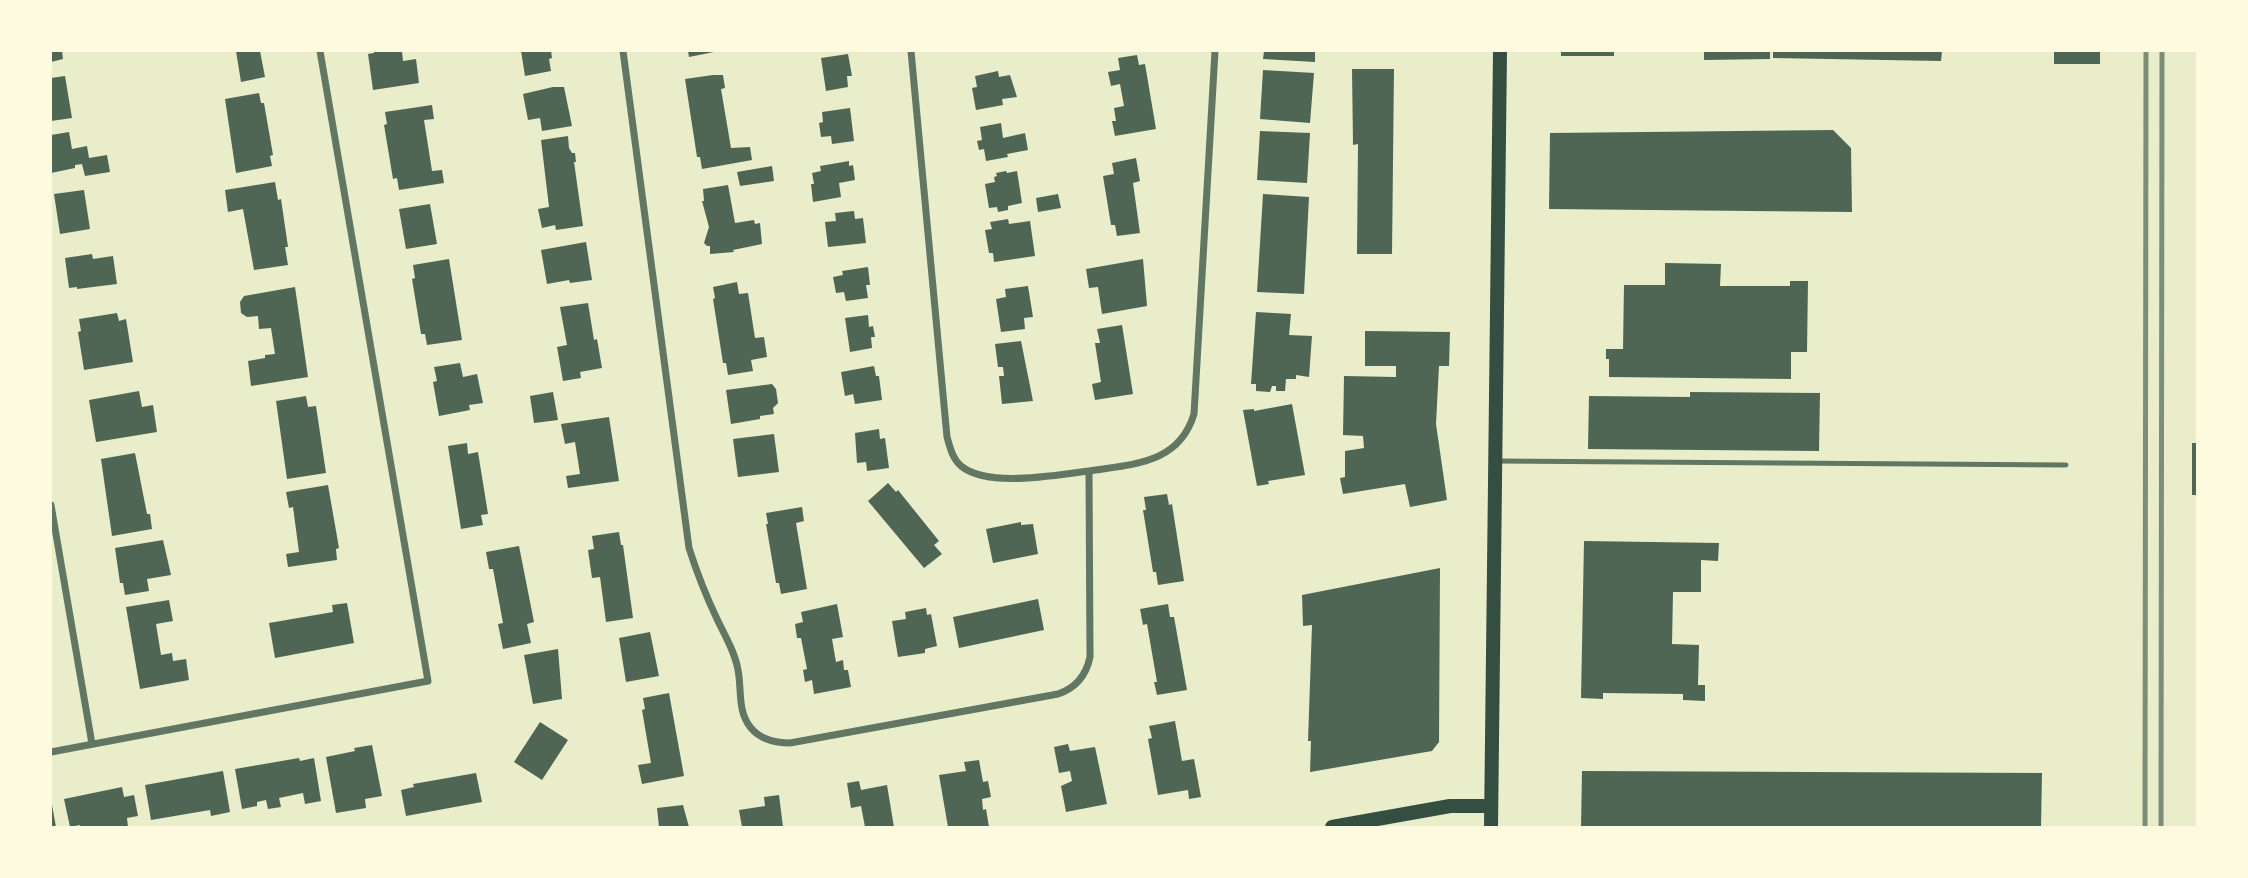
<!DOCTYPE html>
<html>
<head>
<meta charset="utf-8">
<style>
	body { margin:0 }
	#map { position:relative; width:2248px; height:878px; overflow:hidden; background:#e9edc9; font-family:Lato,sans-serif }
	canvas { display:block }
	.frame { position:absolute; inset:0; border:52px solid #fefae0; pointer-events:none }
</style>
</head>
<body>
<div id="map">
<canvas width="2248" height="878"></canvas>
<div class="frame"></div>
</div>
<script>
const ctx = document.querySelector('canvas').getContext('2d');
ctx.lineJoin = 'round';
function paint(path, color) { ctx.fillStyle = color; ctx.fill(path, 'evenodd'); }
function trace(path, color, width, dash) { ctx.strokeStyle = color; ctx.lineWidth = width; ctx.lineCap = dash ? 'butt' : 'round'; ctx.setLineDash(dash || []); ctx.stroke(path); }
paint(new Path2D(`
	M51 51H62L63 59 51 62Z
	M236 51H260L265 77 241 82Z
	M374 51H402L403 61 416 59 419 83 373 90 368 54 374 53Z
	M521 51H551L552 58 549 59 551 71 525 76Z
	M688 51H714V52L689 57Z
	M1264 51H1315V62L1263 59Z
	M1561 51H1614V56H1561Z
	M1704 51H1770V59L1704 60Z
	M1773 51H1942L1941 61 1773 58Z
	M2054 51H2100V64H2054Z
	M848 54 852 76H847L848 87 826 91 821 58Z
	M1137 55 1139 65 1145 64 1156 129 1115 136 1112 121H1116L1114 108 1124 106 1120 84 1111 86 1108 72 1120 70 1118 58Z
	M1352 69H1394L1392 254H1357L1358 144 1353 145Z
	M1263 70 1314 73 1310 123 1260 119Z
	M998 71 999 77 1010 75 1017 97 1002 99 1003 105 976 110 972 88 977 87 975 76Z
	M713 75H723L725 88 721 89 731 148 750 147 752 160 702 169 700 157H697L685 79Z
	M65 76 72 118 51 121V78Z
	M553 87H564L572 126 542 131 540 118 528 120 523 94Z
	M259 93 261 103H264L273 155 270 156 272 166 236 173 225 99Z
	M432 105 434 119 424 120 432 171 442 170 444 183 399 190 397 178 393 179 384 125 387 124 385 112Z
	M850 108 854 141 832 144 831 136 821 137 819 123 823 122 822 112Z
	M1001 123 1003 138 1025 133 1028 150 1007 154 1008 157 986 161 984 149 979 150 977 141 982 140 980 127Z
	M1833 130 1851 148 1852 212 1549 209 1550 133Z
	M1260 131 1310 133 1307 183 1257 180Z
	M69 132 72 149 87 146 89 158 107 155 110 172 85 176 82 164 75 165V168L51 173V135Z
	M568 136 569 148 572 153H575L576 162H574L583 226 556 230 555 225 542 228 538 209 549 207 541 140Z
	M1136 158 1140 181 1133 183 1140 233 1117 236 1115 225H1111L1103 176 1114 174 1112 163Z
	M849 161V166L853 165 855 180 839 183 841 197 813 202 811 184H814L812 173 821 171 820 166Z
	M772 166 774 181 740 186 737 172Z
	M1006 171 1007 173 1017 171 1022 203 1008 206V210L998 212 997 207 989 208 985 184 995 182 994 177 997 176 996 173Z
	M275 182 278 200 281 199 288 247H285L288 265 254 270 243 209 228 212 225 190Z
	M728 185 735 223 754 220 755 224 760 223 762 244 733 250 734 252 710 254V246H707L704 243 709 227 702 201H704L703 189Z
	M84 190 90 229 60 234 54 194Z
	M1058 194 1061 208 1038 212 1036 198Z
	M1263 194 1309 197 1304 294 1257 292Z
	M430 204 437 244 406 249 399 209Z
	M854 211 855 219 863 218 866 243 828 247 825 222 836 221 835 213Z
	M1008 219 1009 224 1030 221 1035 256 994 262 993 253H989L985 230 992 229 990 222Z
	M586 242 592 280 570 283 569 280 547 284 541 250Z
	M92 254 93 259 113 256 117 284 77 289V287L69 288 65 258Z
	M449 259 462 340 427 345 425 334H421L412 279 415 278 413 265Z
	M1143 259 1147 306 1102 314 1098 287 1089 288 1086 269Z
	M1665 263 1721 264 1720 286H1790V281H1808L1807 352H1791V379L1609 377V359H1606V349H1623L1624 285H1665Z
	M868 267 870 285H866L868 298 846 301 844 292 836 293 833 277 843 275 842 271Z
	M737 282 739 294 748 293 755 338 764 337 767 357 751 360 753 371 728 375 726 363H723L713 299 715 298 713 287Z
	M1028 286 1033 317 1024 318 1025 329 1001 332 996 299 1006 297 1005 289Z
	M295 287 308 377 251 386 248 361 265 358V355L275 354 271 328 259 329 258 316 247 317 241 313 240 302 244 296Z
	M588 303 594 340 597 339 602 368 580 372 581 378 563 381 557 347 567 345 560 307Z
	M1256 312 1291 314 1289 335 1312 336 1309 377 1296 375V379H1286L1285 391H1276V386H1272L1270 392 1256 391V384H1251Z
	M117 313 119 321 126 319 133 362 84 370 78 332 81 331 79 319Z
	M868 315 869 327 873 326 875 337H871L872 348 850 352 845 318Z
	M1122 325 1133 394 1095 400 1092 384 1101 382 1095 343H1100L1097 329Z
	M1365 331 1450 332 1449 366H1439L1436 424 1447 500 1410 507 1405 484 1343 494 1340 478 1345 477V451L1364 448 1363 436 1343 435 1344 376 1396 377V366H1365Z
	M1021 341 1033 401 1002 404 999 376H1004L1003 367H998L995 344Z
	M460 363 463 377 477 374 483 403 469 405 470 410 439 416 433 382 437 381 434 367Z
	M874 366 876 376H879L882 400 855 404 853 394 845 396 841 372Z
	M772 384 776 389 778 403 773 408 774 414 760 416V419L731 424 726 390Z
	M139 391 142 407 153 405 157 432 96 442 89 400Z
	M553 392 558 420 534 423 530 396Z
	M1690 392 1820 393 1819 451 1588 449 1589 396 1690 397Z
	M306 396 308 407 316 406 326 473 287 479 276 401Z
	M1292 404 1305 475 1268 481 1269 484 1257 486 1243 410 1254 409V411Z
	M609 417 619 481 568 488 566 476 580 474 575 442 565 444 561 424Z
	M879 429 880 439 885 438 889 468 867 471 866 462 857 463 855 433Z
	M774 434 779 472 738 477 733 439Z
	M467 443 468 454 478 452 488 514 481 515 483 525 461 529 448 446Z
	M2192 443H2197V495H2192Z
	M135 453 147 514H150L152 529 112 536 101 459Z
	M888 483 896 492 898 490 939 541 934 545 942 554 924 568 868 501Z
	M328 485 339 548 336 549 337 560 288 567 286 554 299 552 293 507 289 508 286 492Z
	M1167 494 1169 505 1172 504 1184 581 1158 585 1156 572H1153L1143 510H1146L1144 497Z
	M802 507 804 521 796 523 807 589 781 594 779 583H776L766 524H768L766 513Z
	M1021 522V525L1033 524 1038 554 993 563 986 529Z
	M619 532 621 545H623L633 618 606 622 600 577 592 578 588 550 594 549 592 536Z
	M163 540 171 575 147 579 149 591 125 595 123 583H120L115 548Z
	M1584 541 1719 543 1718 561 1701 560V592H1673L1672 644 1699 645 1698 685H1705V701L1683 700V694L1603 693V699L1581 698Z
	M519 546 534 622 527 624 531 643 503 649 498 624 503 623 493 569H489L486 552Z
	M1440 568 1439 742 1432 751 1310 772 1311 741H1308L1312 625 1303 626 1302 595Z
	M1038 599 1044 630 959 648 953 617Z
	M169 600 173 621 156 624 161 655 172 653 173 661 186 659 189 680 140 689 126 607Z
	M347 603 354 643 275 658 269 623 333 612 332 605Z
	M837 604 843 637 832 639 836 662 843 660 844 670H848L851 687 814 694 812 680 805 682 803 670 807 669 801 638H797L795 624 803 622 801 612Z
	M1168 604 1170 617H1174L1187 690 1157 695 1154 682H1157L1147 624 1143 625 1140 609Z
	M926 608 927 615 931 614 937 646 925 649V653L898 657 892 621 906 619 905 612Z
	M650 632 659 676 626 682 619 638Z
	M558 649 562 699 533 704 524 655Z
	M669 693 684 776 642 784 638 765 651 763 642 710 645 709 643 698Z
	M1175 721 1182 761 1194 759 1201 797 1189 799 1188 790 1158 795 1148 739 1152 738 1149 726Z
	M540 722 568 740 542 780 514 762Z
	M1068 744 1070 751 1095 747 1107 804 1066 812 1061 786 1072 781 1070 771 1059 773 1054 747Z
	M372 745 382 796 365 799 366 808 336 813 326 757 355 751 354 748Z
	M299 758 300 761 314 758 321 801 305 804 303 793 279 798 281 807 268 809 266 800 257 802V806L242 809 235 769Z
	M979 760 983 782 988 781 991 797 982 799 983 810 986 809 989 827H948L939 775 966 771 964 762Z
	M223 771 230 812 211 816 210 810 151 820 145 785Z
	M1582 771 2042 773 2041 827H1581Z
	M476 773 482 802 406 816 401 790 414 787 413 784Z
	M859 781 861 790 887 785 894 827H865L861 806 851 808 847 783Z
	M122 787 124 797 134 795 138 816 127 818 128 827H80V825L70 827 64 799Z
	M779 795 783 827H742L739 810 765 806 764 797Z
	M52 805 56 827H51Z
	M683 805 689 827H659L657 808Z`), '#4f6655');
trace(new Path2D(`
	M1496 461 2066 465`), '#617663', 5);
trace(new Path2D(`
	M623 51 689 548C697 573 706 596 717 619 725 636 735 652 738 670 742 690 737 711 751 728 761 740 776 743 790 743L1058 694C1076 688 1086 676 1090 657L1089 471C1055 475 988 488 961 466 952 458 950 447 947 437L911 51
	M1089 471C1133 464 1179 464 1194 414L1215 51
	M51 505 92 744
	M51 752 428 681 320 51`), '#617663', 7);
trace(new Path2D(`
	M1332 827 1450 806H1491
	M1491 827 1500 51`), '#344e41', 14);
trace(new Path2D(`
	M2145 827 2146 51
	M2161 827 2162 51`), '#7c8e77', 5);
</script>
</body>
</html>
